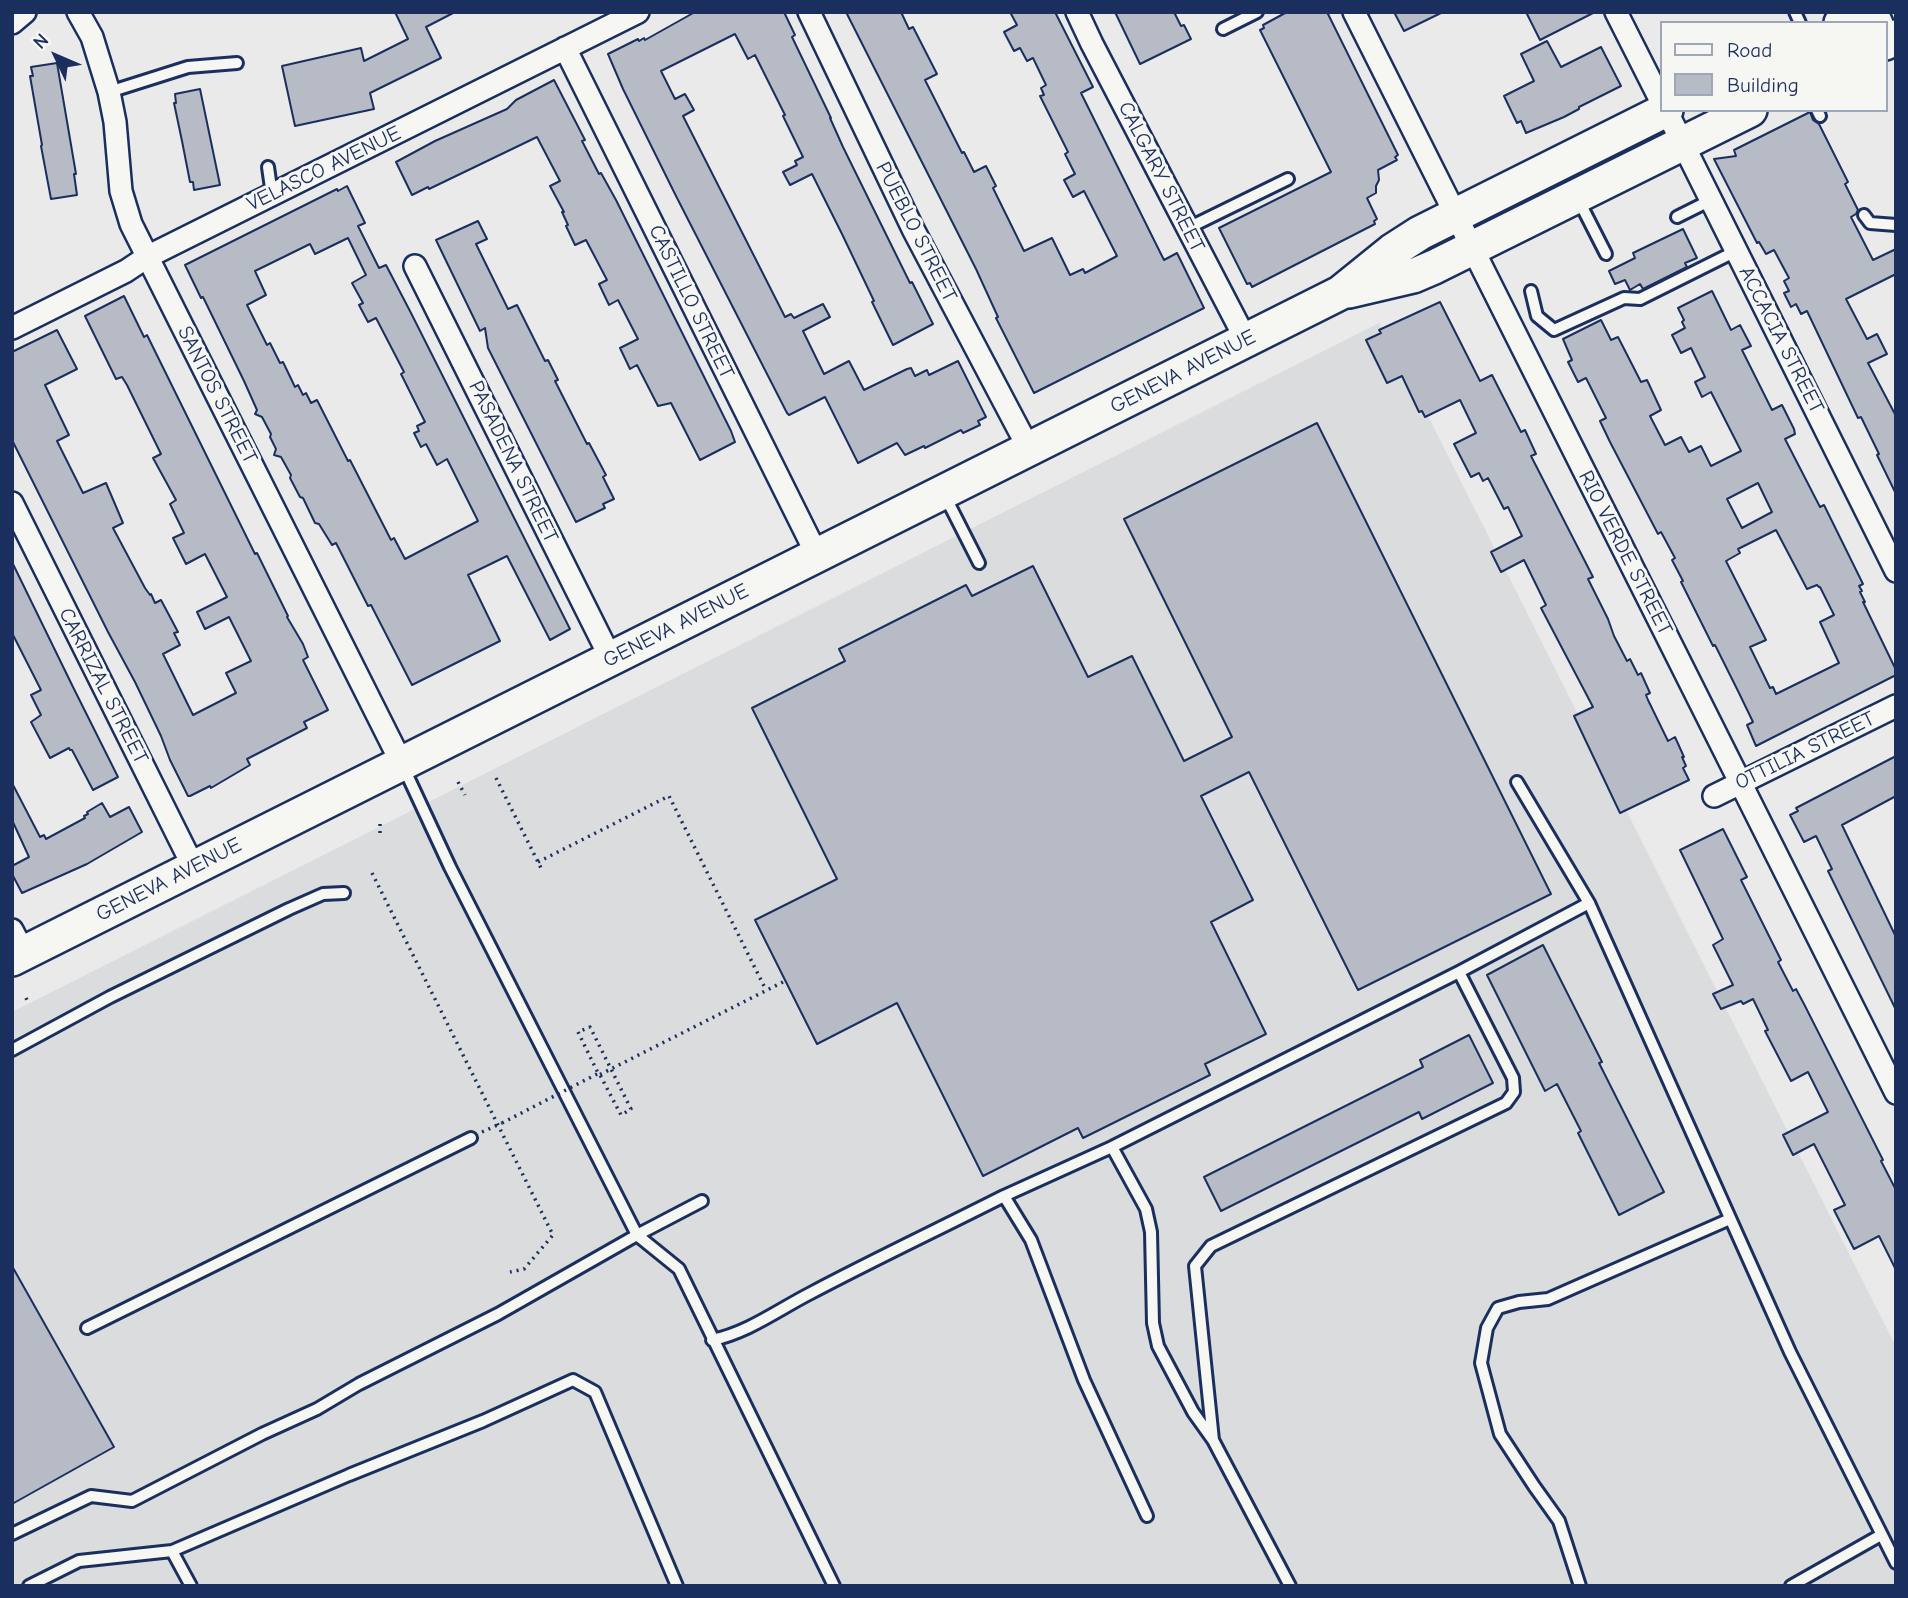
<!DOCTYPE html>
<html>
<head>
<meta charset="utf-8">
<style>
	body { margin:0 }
	#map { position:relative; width:1908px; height:1598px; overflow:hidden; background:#e9eae9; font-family:"Comic Neue",sans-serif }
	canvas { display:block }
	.frame { position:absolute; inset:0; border:14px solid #1b2f5e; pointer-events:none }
	.legend { position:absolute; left:1660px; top:21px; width:228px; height:91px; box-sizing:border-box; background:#f6f6f2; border:2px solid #9ea6b7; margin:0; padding:9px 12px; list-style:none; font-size:21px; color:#1b2f5e }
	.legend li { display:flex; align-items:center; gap:14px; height:35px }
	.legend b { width:35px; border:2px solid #9ea6b7 }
	.north { position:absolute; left:21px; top:21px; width:70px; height:70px; -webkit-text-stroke:5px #f6f6f2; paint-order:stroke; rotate:314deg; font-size:19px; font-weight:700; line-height:28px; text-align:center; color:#1b2f5e }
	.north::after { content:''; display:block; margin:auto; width:24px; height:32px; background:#1b2f5e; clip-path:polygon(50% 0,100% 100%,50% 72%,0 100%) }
</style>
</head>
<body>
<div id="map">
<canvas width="1908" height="1598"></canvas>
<div class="frame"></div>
<ul class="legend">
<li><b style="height:9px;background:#f6f6f2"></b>Road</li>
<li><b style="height:19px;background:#b6bbc6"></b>Building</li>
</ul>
<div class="north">N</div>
</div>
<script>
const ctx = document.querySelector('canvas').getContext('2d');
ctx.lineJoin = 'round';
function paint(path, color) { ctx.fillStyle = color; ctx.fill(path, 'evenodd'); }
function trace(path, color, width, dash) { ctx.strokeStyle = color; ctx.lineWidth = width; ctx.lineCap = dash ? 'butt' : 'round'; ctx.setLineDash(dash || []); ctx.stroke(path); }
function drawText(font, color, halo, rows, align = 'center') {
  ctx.font = font + ' "Comic Neue",sans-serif'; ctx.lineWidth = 6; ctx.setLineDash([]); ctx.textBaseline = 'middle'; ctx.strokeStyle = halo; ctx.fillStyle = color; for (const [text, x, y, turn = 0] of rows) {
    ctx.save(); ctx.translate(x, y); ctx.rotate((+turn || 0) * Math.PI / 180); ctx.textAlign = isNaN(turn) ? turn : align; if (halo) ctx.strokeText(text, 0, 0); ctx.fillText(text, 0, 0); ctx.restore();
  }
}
paint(new Path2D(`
	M1379 323 1429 418 1896 1347V1586H12V1012Z`), '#dadcde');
const building = new Path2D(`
	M395 12H455L426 27 441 58 370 93 374 109 295 126 282 66 361 48 364 61 408 39Z
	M695 12H784L795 35 792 37 831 118H830L843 147 910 283 912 282 933 324 893 345 872 302 874 301 842 234 812 174 790 185 783 172 797 165 795 161 803 157 783 116 785 115 755 55 748 59 735 34 661 71 675 99 685 94 694 110 683 116 785 317 791 314 794 318 823 304 830 317 803 331 824 374 849 361 864 390 907 369 911 368 915 376 927 370 929 375 958 361 986 417 978 421 980 425 963 433 961 430 925 448 924 446 905 455 897 443 858 463 825 397 789 415 787 413 676 196 623 89 608 54 638 39 639 41 644 38 645 40Z
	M846 12H901L909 29 913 27 937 74 925 80 962 153 964 152 974 172 986 166 996 186 993 188 1024 251 1052 238 1070 275 1083 269 1085 273 1117 256 1084 191 1073 197 1064 180 1075 174 1065 154 1068 152 1040 96 1044 95 1041 88 1046 85 1033 58 1027 61 1020 48 1014 51 1004 32 1017 25 1010 12H1055L1093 87 1081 93 1156 244 1164 260 1177 253 1204 308 1034 393 996 318 998 317 976 269Z
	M1115 12H1174L1181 26 1184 25 1191 39 1140 64Z
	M1287 12H1327L1398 155 1395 157 1397 160 1378 170 1379 180 1376 186V193L1367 198 1377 219 1374 221 1375 224 1252 287 1250 283 1247 284 1219 228 1331 172 1260 30 1264 28 1263 25Z
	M1394 12H1443L1404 31Z
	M1526 12H1595L1540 40Z
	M1547 41 1561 67 1601 47 1621 86 1579 107V109L1564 117 1526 133 1521 121 1517 123 1504 96 1534 81 1521 54Z
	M57 63 76 174H74L77 195 51 199 41 146 42 145 30 76H33L31 67Z
	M554 80 585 140 582 141 599 174 601 173 616 200 731 431 735 442 700 460 671 403 658 406 637 365 630 369 620 348 638 339 618 300 609 305 599 284 607 280 586 240 575 245 566 226 568 225 562 212H564L550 186 560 181 537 137 429 189 428 187 412 195 396 162 435 141 507 109 516 100Z
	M200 89 220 185 194 190 193 182H190L182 141 174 103H176L175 94Z
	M1810 112 1813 120 1819 124 1848 182 1845 184 1858 210 1856 214 1851 217 1873 260 1896 249V274L1846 299 1867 339 1877 334 1887 354 1868 363 1896 416V494L1877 455 1879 454 1861 417 1858 418 1807 311 1801 314 1796 304 1791 307 1784 293 1789 291 1784 281 1789 278 1774 250 1766 254 1759 242 1757 243 1714 159 1736 156 1734 150Z
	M347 186 365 223 358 226 379 268 386 265 411 313 570 629 550 640 507 556 468 575 500 641 412 685 371 605 368 606 336 543 332 545 319 524 315 523 303 498 300 497 290 478 291 475 281 457 274 455 276 449 270 437 271 434 262 417 255 414 257 410 244 381 203 297 201 298 185 265 337 189 338 191ZM348 238 366 275 352 283 363 303 359 305 368 322 376 318 404 372 401 374 425 422 417 426 419 431 414 433 421 447 426 444 437 465 447 459 478 521 405 559 394 538 391 540 350 460 348 461 317 400 311 403 306 393 303 395 298 385 295 387 283 362 280 363 270 343 267 345 247 305 266 295 255 271 310 244 315 254Z
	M478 221 487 239 476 244 508 309 517 305 545 361 548 360 558 380 555 381 587 444 589 443 606 475 603 477 614 499 603 504 605 508 576 522 488 348 485 328 480 331 436 240Z
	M1683 229 1697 258 1685 263 1687 267 1643 289 1640 284 1630 290 1625 280 1615 284 1609 271 1635 258 1633 253Z
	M1712 291 1731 330 1740 325 1751 346 1742 350 1772 410 1782 405 1794 429 1795 434 1785 439 1820 507 1824 505 1863 584 1859 586 1862 591 1860 592 1865 602H1863L1896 670V675L1756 746 1747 725 1753 722 1738 691 1715 645 1713 646 1681 582 1683 581 1672 560 1675 558 1661 532 1658 534 1610 442 1600 421 1606 418 1586 378 1578 382 1568 362 1572 360 1563 339 1601 320 1611 340 1618 337 1641 382 1647 380 1661 410 1650 416 1665 445 1681 437 1689 452 1701 446 1711 466 1741 451 1711 392 1702 397 1695 382 1705 377 1691 348 1681 353 1672 335 1685 328 1682 322 1684 320 1678 308ZM1758 483 1772 512 1742 528 1727 499ZM1776 530 1807 589 1817 585 1819 587H1820L1834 615 1820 622 1839 663 1776 694 1773 687 1770 688 1750 647 1766 640 1726 561 1740 553 1738 549Z
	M124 296 144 337 147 335 255 554 257 553 288 616 287 617 303 644 308 657 303 660 328 710 304 722 307 728 247 759 250 765 211 788 210 786 190 796H188L170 760 161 736 135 682 108 632 12 440V352L57 330 77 369 45 385 69 435 57 441 83 493 106 483 123 523 113 528 145 588 150 595 151 594 155 603 161 600 178 632 174 633 180 645 163 654 193 715 236 693 226 673 251 661 229 617 205 629 197 612 227 597 205 554 186 564 173 538 184 533 170 504 176 500 153 458 161 454 127 385 122 377 116 379 85 316Z
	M1440 302 1480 381 1492 375 1521 432 1525 430 1536 454 1531 456 1593 577 1588 579 1608 619 1614 636 1627 661 1630 659 1638 675 1641 673 1650 693 1646 695 1648 700 1668 741 1675 737 1684 757H1682L1686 766 1683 768 1689 780 1620 813 1574 716 1593 707 1541 608 1546 605 1524 560 1501 572 1491 552 1522 536 1508 507 1504 509 1488 478 1483 481 1479 473 1471 477 1454 444 1476 433 1460 400 1425 417 1422 411 1419 412 1402 376 1387 383 1366 340 1381 333 1379 330Z
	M1317 423 1551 894 1358 990 1249 772 1201 796 1253 900 1211 922 1266 1034 1205 1064 1210 1075 1083 1138 1078 1128 983 1176 897 1003 817 1044 755 920 837 879 752 708 845 661 839 649 966 585 972 596 1033 566 1088 677 1132 656 1184 761 1232 737 1124 519Z
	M12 562 73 687 118 777 93 790 72 750H70L69 748 50 758 31 722 41 715 31 695 41 690 12 633Z
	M1896 756V796L1842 825 1896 937V1010L1828 871 1832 869 1816 836 1804 842 1790 815 1798 811 1796 808Z
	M12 783 40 837 44 835 46 839 85 818 84 816 88 814 87 812 102 803 110 817 129 807 142 832 87 864 22 893 12 874V866L29 857 12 820Z
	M1723 829 1747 877 1741 880 1781 960 1778 962 1793 991 1796 989 1804 1004 1883 1160 1881 1161 1896 1190V1270L1879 1236 1854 1249 1834 1210 1845 1205 1814 1144 1793 1155 1783 1135 1828 1112 1808 1072 1791 1081 1765 1031 1768 1030 1753 999 1743 1004 1741 1001 1721 1009 1713 994 1733 985 1713 945 1723 939 1680 850Z
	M1543 945 1602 1062 1599 1063 1664 1192 1619 1215 1578 1133 1581 1131 1557 1084 1545 1091 1487 975Z
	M1469 1035 1493 1083 1422 1119 1419 1112 1221 1211 1204 1177 1423 1067 1420 1060Z
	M12 1266 114 1447 12 1504Z`);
paint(building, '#b6bbc6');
trace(building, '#1b2f5e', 2);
const lane = new Path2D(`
	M1795 12 1800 23
	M1223 29 1257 12
	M109 92 188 67 237 63
	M1817 110 1820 116
	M268 167 272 195
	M1578 199 1606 254
	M1864 215 1870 223 1896 225
	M1677 217 1711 200
	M1188 228 1288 179
	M1531 291 1537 316 1554 330 1624 298 1640 299 1736 251
	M944 494 979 563
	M403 766 450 867 637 1235 679 1269 834 1586
	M1517 782 1589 903 1790 1352 1896 1563
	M12 1050 110 997 289 909 323 894 344 893
	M1112 1147 1146 1209 1151 1232 1153 1323 1158 1346 1193 1412 1213 1440 1290 1586
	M1004 1196 1112 1147 1459 972 1589 903
	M87 1328 471 1138
	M712 1340C747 1333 778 1310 809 1294 873 1260 939 1229 1004 1196L1031 1240 1084 1380 1147 1516
	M1213 1440 1195 1266 1211 1246 1506 1103 1514 1092 1513 1078 1459 972
	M12 1534 91 1496 132 1501 262 1434 317 1409 359 1384 498 1314 637 1235 702 1201
	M172 1551 191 1586
	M29 1586 79 1561 172 1551 349 1475 483 1421 573 1380 595 1392 677 1586
	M1580 1586 1559 1521 1534 1486 1500 1434 1481 1363 1487 1328 1498 1308 1519 1302 1548 1299 1730 1219
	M1791 1586 1881 1535`);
const street = new Path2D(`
	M78 12 92 37 109 92 115 122 121 191 131 224 402 764
	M809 12 913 229 1029 449
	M1077 12 1092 44 1246 340
	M1354 12 1896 1093
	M1616 12 1661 101
	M1877 12 1882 23
	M12 23 25 12
	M565 48 817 555
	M1666 110 1896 571
	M415 266 611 659
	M12 328 126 271 147 257 638 12
	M12 503 194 868
	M1714 796 1896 706
	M12 930 24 953`);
const primary = new Path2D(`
	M1841 23 1862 12
	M1885 43 1896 37
	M1349 291 1413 276 1434 267 1750 110
	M12 959 1340 293 1392 251 1420 233 1666 110`);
trace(lane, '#1b2f5e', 16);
trace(street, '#1b2f5e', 26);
trace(primary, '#1b2f5e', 38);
trace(new Path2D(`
	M496 778 543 872
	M458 782 465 795
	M380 833V823
	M538 862 669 796 766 990
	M372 873 553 1235 524 1269 510 1272
	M26 998 28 1002
	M578 1032 599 1075 785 981
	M482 1132 502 1123`), '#1b2f5e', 3.5, [2, 5]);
trace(lane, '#f6f6f2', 10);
trace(street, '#f6f6f2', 21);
trace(primary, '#f6f6f2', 33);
trace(new Path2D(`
	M502 1123 599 1073 621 1115 631 1109 590 1027 578 1032`), '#1b2f5e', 3.5, [2, 5]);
drawText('21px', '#1b2f5e', '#f6f6f2', [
	["VELASCO AVENUE",324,169,-26],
	["CALGARY STREET",1161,177,63],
	["PUEBLO STREET",916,232,63],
	["CASTILLO STREET",691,302,64],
	["ACCACIA STREET",1781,340,63],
	["GENEVA AVENUE",1183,372,-27],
	["SANTOS STREET",217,395,63],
	["PASADENA STREET",513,462,64],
	["RIO VERDE STREET",1625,553,63],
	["GENEVA AVENUE",676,626,-27],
	["CARRIZAL STREET",103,686,63],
	["OTTILIA STREET",1805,751,-26],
	["GENEVA AVENUE",169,880,-27]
]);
</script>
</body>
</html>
